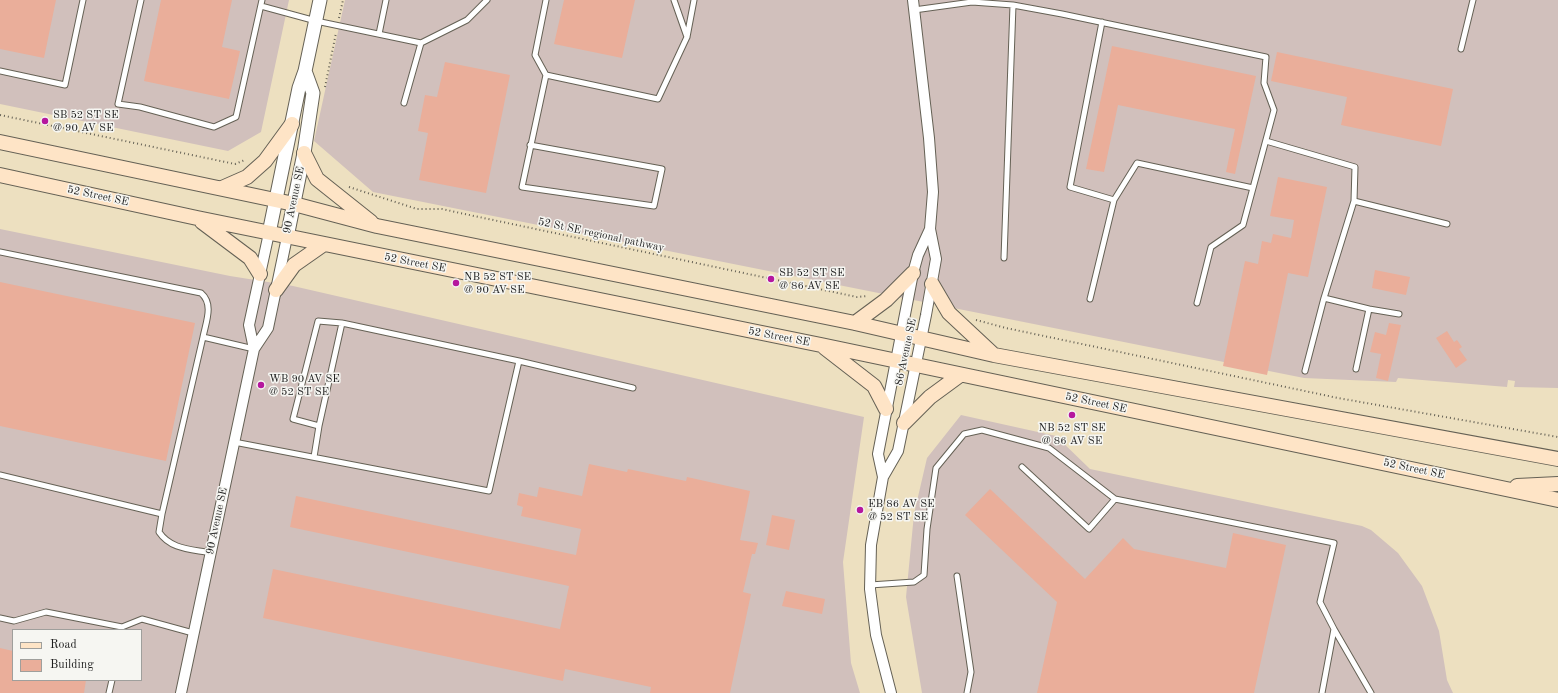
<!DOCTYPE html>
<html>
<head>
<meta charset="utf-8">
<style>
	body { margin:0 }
	#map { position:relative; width:1558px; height:693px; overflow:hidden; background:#ede0c0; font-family:"Old Standard TT",serif }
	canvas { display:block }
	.legend { position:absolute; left:12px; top:629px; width:130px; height:52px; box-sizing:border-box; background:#f6f6f2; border:1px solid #9f9f9c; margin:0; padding:5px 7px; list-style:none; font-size:12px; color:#1c1c1c }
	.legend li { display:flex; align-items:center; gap:8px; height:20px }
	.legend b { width:20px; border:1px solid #9f9f9c }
</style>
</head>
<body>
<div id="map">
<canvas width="1558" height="693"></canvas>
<ul class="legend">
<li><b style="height:5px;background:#fee4c6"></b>Road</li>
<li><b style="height:11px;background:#eaae9a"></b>Building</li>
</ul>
</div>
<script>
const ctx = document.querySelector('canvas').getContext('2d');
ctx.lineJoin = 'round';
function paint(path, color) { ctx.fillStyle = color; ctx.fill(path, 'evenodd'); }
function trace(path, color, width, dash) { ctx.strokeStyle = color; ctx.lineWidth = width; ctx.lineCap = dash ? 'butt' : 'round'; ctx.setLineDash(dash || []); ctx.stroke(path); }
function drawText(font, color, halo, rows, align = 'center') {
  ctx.font = font + ' "Old Standard TT",serif'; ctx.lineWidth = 3; ctx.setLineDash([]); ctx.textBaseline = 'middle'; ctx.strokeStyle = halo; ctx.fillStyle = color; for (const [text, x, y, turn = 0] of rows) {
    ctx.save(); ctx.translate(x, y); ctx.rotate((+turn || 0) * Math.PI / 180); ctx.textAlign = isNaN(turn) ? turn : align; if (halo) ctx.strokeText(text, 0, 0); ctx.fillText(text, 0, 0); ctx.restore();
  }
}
paint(new Path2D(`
	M0 0H289L261 132 228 151 0 104Z
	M345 0H1558V388L1514 387 1515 381 1508 380 1507 387 1398 378 1396 382 1304 378 373 192 314 141Z
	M0 229 230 276 293 286 864 417 843 562 851 663 860 693H0ZM13 630H141V680H13Z
	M961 415 1056 436 1090 469 1362 526 1371 530 1398 553 1422 586 1439 631 1447 680 1453 693H922L906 597 914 514 927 458Z`), '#d1c0bc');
paint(new Path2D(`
	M0 0H56L44 58 0 49Z
	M161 0H232L222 47 240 51 229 99 144 81Z
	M564 0H635L622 58 554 44Z
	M1112 46 1256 76 1235 174 1226 172 1235 129 1118 105 1104 172 1086 169Z
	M1277 52 1453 89 1441 146 1341 125 1347 97 1271 81Z
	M445 62 510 75 486 193 419 180 428 133 418 131 425 95 437 97Z
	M1278 177 1327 187 1308 277 1288 273 1267 375 1223 366 1245 261 1258 264 1262 241 1271 243 1273 234 1291 238 1294 220 1270 216Z
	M1375 270 1410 277 1406 295 1372 288Z
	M0 282 195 323 166 461 0 426Z
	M1389 323 1401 325 1388 381 1376 378 1381 354 1370 352 1375 332 1386 335Z
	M1447 331 1454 342 1457 340 1462 347 1459 349 1467 360 1456 368 1436 338Z
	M589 464 627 472 628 469 686 481 687 477 750 491 740 540 758 543 755 554H752L743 592 751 594 730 693H650L651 687 565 669 563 681 263 618 273 569 560 629 569 586 290 527 296 496 576 555 581 529 521 516 523 507 517 505 519 493 537 497 539 487 582 496Z
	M990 489 1085 579 1123 538 1134 549 1226 568 1233 533 1286 545 1254 693H1037L1057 602 965 515Z
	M772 515 795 520 789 550 766 545Z
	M786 591 825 599 822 614 782 606Z
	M0 648 13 651V680H86L84 693H0Z`), '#eaae9a');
const service = new Path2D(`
	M141 0 118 104 140 107 214 127 236 117 262 0
	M546 0 535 55 546 75 658 99 687 37 694 0
	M674 0 687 37
	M261 6 316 21 421 43 467 20 487 0
	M914 10 972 2 1013 5 1062 14 1266 57 1264 83 1274 110 1253 188 1137 163 1114 200 1070 187 1102 22
	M379 34 386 0
	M1461 49 1473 0
	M0 71 65 85 83 0
	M404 103 421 43
	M1266 141 1355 167 1354 201 1324 298 1305 371
	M530 145 662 169 654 206 522 187 546 75
	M1354 201 1447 224
	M0 252 201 293C214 304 206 322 203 337L254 349
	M1004 258 1013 5
	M1324 298 1369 309 1356 369
	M1090 299 1114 200
	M1197 303 1211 247 1243 225 1253 188
	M1369 309 1399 314
	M319 426 342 323
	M234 442 489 491 519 361 633 388
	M314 457 319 426 293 419 318 321 342 323 519 361
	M1022 467 1089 529 1115 499
	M0 475 162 514 159 532C171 550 192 549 211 553
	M162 514 203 337
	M957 576 971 672 967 693
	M870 585 914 582 924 575 927 529 936 468 964 434 982 430 1049 448 1115 499 1334 543 1320 602 1334 629
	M0 618 14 621 46 612 122 627
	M121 630 122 627 142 619 193 633
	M109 693 112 680
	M1322 693 1334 629 1371 693`);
const minor = new Path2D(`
	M254 349 249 325 269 233
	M883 477 878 454 913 273 918 255 930 229
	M181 693 254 349 268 328 287 237
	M891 693 876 635 870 589 871 545 883 477 898 451 926 315 936 259 930 229 933 192 929 138 913 0`);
const tertiary = new Path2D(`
	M269 233 299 88 305 71 320 0
	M287 237 304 153 313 93 305 71`);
const secondary = new Path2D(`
	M0 142 294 204 377 226 855 323 994 355 1558 459
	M304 153 317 179 371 222
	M0 175 197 218 821 345 1558 500
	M222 188 247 177 265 161 292 124
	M202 222 250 258 260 274
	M932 284 949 313 994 355
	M276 290 294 265 324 244
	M855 323 886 300 913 273
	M825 348 874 386 886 409
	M904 423 930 397 960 375
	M1517 486 1558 484`);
trace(service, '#656155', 7);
trace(minor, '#656155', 12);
trace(tertiary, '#656155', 15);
trace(secondary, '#656155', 16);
trace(new Path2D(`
	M339 18 343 0
	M325 87 336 33
	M0 115 235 164 245 160
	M349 187 417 209H442L460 213 857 297 868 296
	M976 320 1006 328 1338 398 1558 437`), '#656155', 2, [1, 3]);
trace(service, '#fff', 5);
trace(minor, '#fff', 10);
trace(tertiary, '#fff', 13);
trace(secondary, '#fee4c6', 14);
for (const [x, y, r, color] of [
	[45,121,4,"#b5179e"],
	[771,279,4,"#b5179e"],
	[456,283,4,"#b5179e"],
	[261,385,4,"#b5179e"],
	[1072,415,4,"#b5179e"],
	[860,510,4,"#b5179e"]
]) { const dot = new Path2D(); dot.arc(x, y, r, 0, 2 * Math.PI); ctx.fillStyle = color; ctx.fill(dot); trace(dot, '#f6f6f2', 1.5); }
drawText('11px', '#1c1c1c', '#f6f6f2', [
	["SB 52 ST SE",53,115],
	["@ 90 AV SE",53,128],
	["SB 52 ST SE",779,273],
	["@ 86 AV SE",779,286],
	["NB 52 ST SE",464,277],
	["@ 90 AV SE",464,290],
	["WB 90 AV SE",269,379],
	["@ 52 ST SE",269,392],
	["NB 52 ST SE",1072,428,"center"],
	["@ 86 AV SE",1072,441,"center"],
	["EB 86 AV SE",868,504],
	["@ 52 ST SE",868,517]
], 'left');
drawText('11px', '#1c1c1c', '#f6f6f2', [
	["52 Street SE",98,196,12],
	["90 Avenue SE",294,200,-78],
	["52 St SE regional pathway",601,235,12],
	["52 Street SE",415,263,11],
	["52 Street SE",779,337,11],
	["86 Avenue SE",906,352,-78],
	["52 Street SE",1096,403,12],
	["52 Street SE",1414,469,12],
	["90 Avenue SE",217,521,-78]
]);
</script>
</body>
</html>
